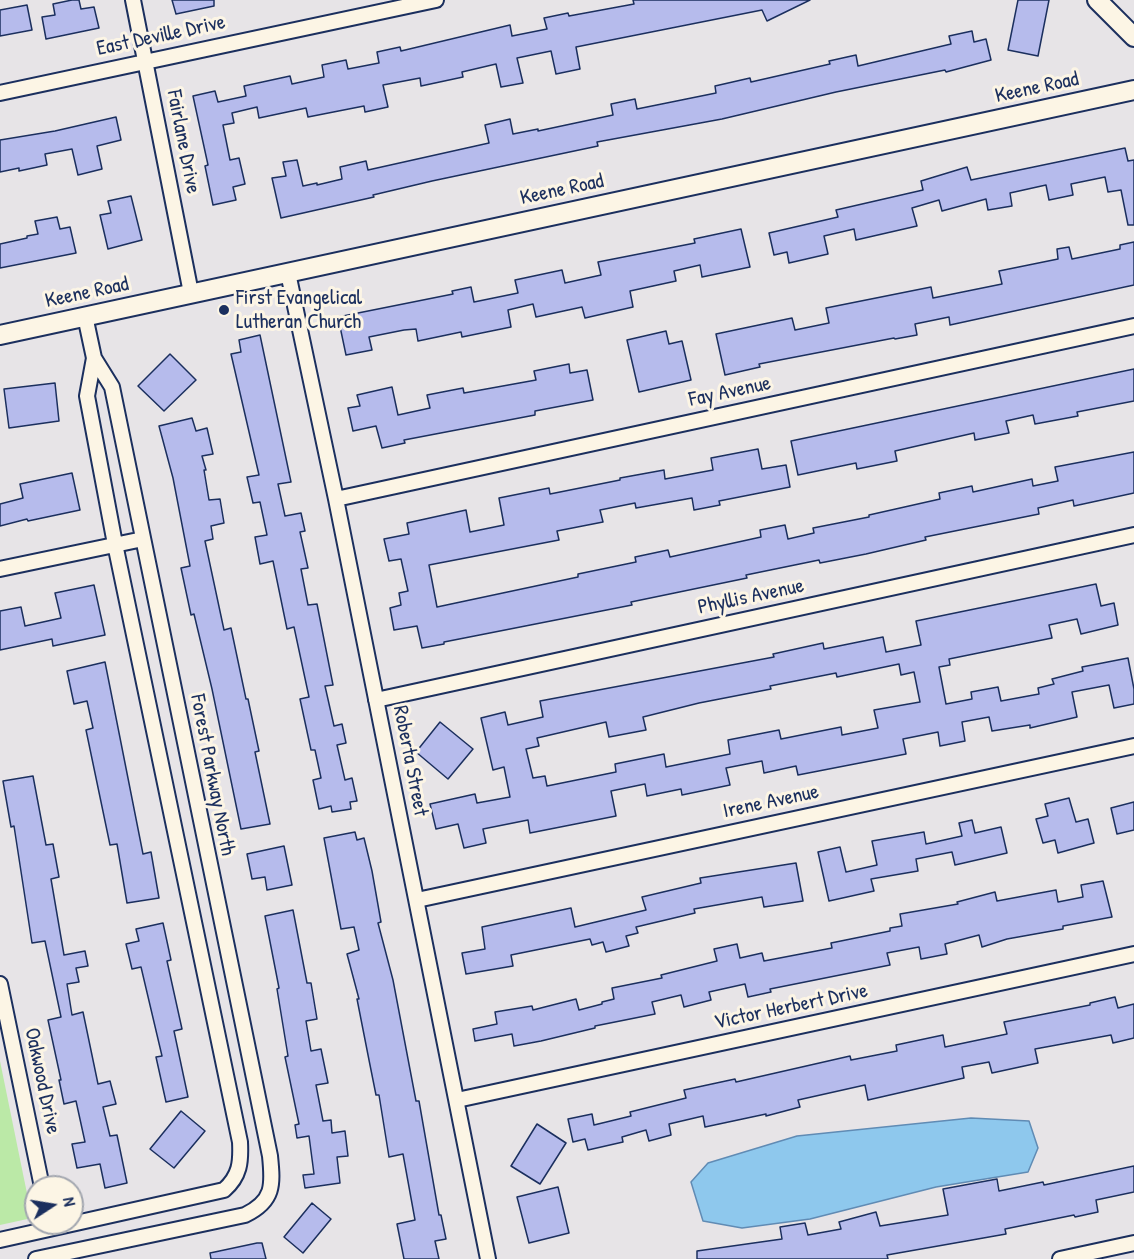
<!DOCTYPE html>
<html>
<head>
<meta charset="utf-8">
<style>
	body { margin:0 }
	#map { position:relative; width:1134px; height:1259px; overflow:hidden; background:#e7e4e7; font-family:"Patrick Hand",sans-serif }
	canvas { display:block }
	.north { position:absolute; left:24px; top:1175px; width:60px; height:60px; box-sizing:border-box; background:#fcf5e5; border:2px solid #a2a6af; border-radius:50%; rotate:78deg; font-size:16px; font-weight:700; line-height:24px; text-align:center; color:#1b2f5e }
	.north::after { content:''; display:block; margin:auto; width:21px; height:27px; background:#1b2f5e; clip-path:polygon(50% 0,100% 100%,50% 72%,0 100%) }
</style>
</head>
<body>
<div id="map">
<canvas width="1134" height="1259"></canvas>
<div class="north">N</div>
</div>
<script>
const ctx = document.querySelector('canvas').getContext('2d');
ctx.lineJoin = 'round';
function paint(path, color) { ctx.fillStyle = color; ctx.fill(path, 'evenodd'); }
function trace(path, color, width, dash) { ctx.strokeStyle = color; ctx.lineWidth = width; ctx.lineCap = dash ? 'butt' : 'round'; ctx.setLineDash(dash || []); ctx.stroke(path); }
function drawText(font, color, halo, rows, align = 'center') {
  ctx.font = font + ' "Patrick Hand",sans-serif'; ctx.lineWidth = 6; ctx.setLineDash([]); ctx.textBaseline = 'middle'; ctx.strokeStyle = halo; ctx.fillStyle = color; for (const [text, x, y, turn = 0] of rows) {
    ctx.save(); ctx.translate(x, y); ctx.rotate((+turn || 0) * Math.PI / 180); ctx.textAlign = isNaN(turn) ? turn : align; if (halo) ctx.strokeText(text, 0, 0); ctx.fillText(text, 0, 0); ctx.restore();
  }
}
paint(new Path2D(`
	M0 1061 32 1218 0 1225Z`), '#bbe9a7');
const water = new Path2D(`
	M971 1118 1029 1121 1038 1148 1028 1172 936 1187 810 1219 742 1228 703 1221 691 1182 708 1163 797 1136Z`);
paint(water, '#8ec8ed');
trace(water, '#608bb4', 1.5);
const building = new Path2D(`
	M72 0H79L81 9 94 7 99 28 46 39 42 17 55 15 53 4Z
	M172 0H214V6L176 14Z
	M633 0H810L767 21 762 10 576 47 580 69 556 74 551 51 517 58 523 83 501 87 496 64 462 72 463 77 421 86 420 78 383 85 388 107 365 112 364 106 308 117 306 108 259 118 257 107 232 113 234 123 223 125 230 160 239 158 245 184 233 187 236 200 213 205 205 166 208 165 193 96 215 91 218 102 246 96 244 86 290 76 292 84 324 77 322 65 346 60 348 69 379 63 377 52 400 47 401 51 510 25 512 36 547 29 544 18 568 13 569 16 634 4Z
	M1018 0H1049L1038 56 1008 50Z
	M27 5 32 30 0 36V10Z
	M972 31 974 42 986 39 991 60 946 72 945 70 836 92 722 119 597 142 598 146 432 181 373 195 374 197 281 218 272 178 286 176 283 162 297 160 303 186 317 183V185L342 179 340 167 366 161 368 170 489 143 485 125 510 119 513 134 538 129V131L613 115 611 104 635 99 637 109 716 93 715 86 750 78 751 82 830 64 829 61 856 55 858 66 951 44 949 36Z
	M116 117 121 140 97 146 102 169 78 175 72 149 45 154 47 165 19 171V168L0 172V140L55 131Z
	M1125 148 1128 161 1134 160V225H1128L1121 190 1108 192 1105 177 1071 184 1073 195 1049 200 1046 185 1010 193 1012 206 988 210 986 199 942 211 939 200 912 208 917 226 856 240 854 229 824 236 828 254 789 263 787 252 774 255 769 233 838 217 836 210 923 190 921 181 967 167 971 180Z
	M131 196 142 240 108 249 100 215 111 213 108 201Z
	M57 217 60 229 70 227 76 253 0 268V244L27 238V236L38 234 35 221Z
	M741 229 750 267 702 277 700 265 674 271 676 281 630 291 633 307 585 318 582 307 536 317 533 304 508 310 511 327 462 337 461 332 418 341 416 329 404 330 369 337 372 350 346 355 338 317 453 294 452 291 471 287 474 302 518 293 515 280 562 270 565 283 601 275 598 262 695 243 694 239Z
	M1134 242V285L950 325 949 317 915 324 917 335 895 339 894 338 759 364 760 367 725 375 716 334 792 318 795 330 829 323 826 308 931 287 933 298 1002 284 999 271 1058 259 1057 249 1069 247 1072 259 1120 249V245Z
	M666 331 669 344 682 341 691 380 639 392 627 340Z
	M260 335 291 482 278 484 285 516 301 513 305 531 300 532 308 568 301 569 308 605 317 604 333 685 325 686 334 726 342 724 346 743 337 745 345 780 352 778 357 801 350 802 351 809 332 812 331 806 319 809 313 780 321 778 315 750H311L300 699 309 697 294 627 287 629 273 561 260 564 255 537 267 535 260 502 253 503 247 477 259 475 231 354 241 352 239 340Z
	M170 354 196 380 164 411 138 386Z
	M569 364 570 373 587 370 593 400 535 411V415L404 440 405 443 382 448 376 426 353 431 348 408 360 406 357 395 392 387 398 415 430 408 427 395 463 388 464 393 536 380 534 371Z
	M1134 369V401L1077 412 1078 416 1035 424 1033 415 1006 421 1009 433 975 440 974 433 895 451 897 461 857 469 856 463 798 475 791 441Z
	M55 383 59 421 9 428 4 389Z
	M192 418 196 431 207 428 213 454 202 456 206 470H204L209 500 220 499 224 523 211 526 213 539 205 541 224 630 231 628 246 699H248L259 751 255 752 270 824 241 829 212 689 194 614 191 615 181 568 190 566 173 478 159 426Z
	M758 449 762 469 786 465 790 487 719 501 720 505 694 510 692 498 636 508 635 503 600 510 603 522 557 531 559 540 429 565 437 607 578 577V574L636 562 635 557 668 550 670 557 761 537 760 530 785 525 788 539 814 533 813 528 869 517V515L940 499 939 493 972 486 973 492 1032 479 1033 486 1058 481 1055 467 1134 452V493L1074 506 1073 500 1038 508 1039 514 925 537 926 540 866 554 820 563 819 560 746 575 747 578 631 602 632 605 444 642V644L422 648 417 626 394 630 390 608 401 605 399 593 408 591 401 559 389 561 384 539 409 534 407 523 466 510 470 532 504 525 499 498 549 488 550 494 620 480V478L664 470 665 479 713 470 711 458Z
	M72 473 80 510 28 521 27 519 0 526V504L23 498 20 484Z
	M1096 584 1101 606 1114 603 1118 625 1081 634 1077 619 1049 625 1052 638 949 659 950 665 939 667 946 704 972 699 971 692 998 687 1001 701 1039 694 1038 688 1054 684 1052 679 1083 671 1082 667 1128 658 1134 689V704L1114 708 1109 685 1072 692 1077 717 1030 728V725L992 731 989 717 962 722 965 741 940 746 938 732 903 739 906 754 798 775 796 766 764 773 762 761 726 768 730 785 682 795 681 789 647 796 645 784 611 791 616 816 530 833 528 820 483 829 486 843 464 848 458 824 436 829 430 804 475 794 477 803 510 797 504 767 493 770 481 718 505 712 508 725 543 717 540 701 774 657 773 654 823 643 824 649 883 637 886 652 921 645 916 621ZM899 664 901 675 914 672 920 702 874 710 878 728 842 735 841 727 781 739 779 730 728 740 730 754 666 767 664 754 615 764 616 772 547 786 545 776 533 778 526 749 539 746 537 738 606 722 609 737 646 730 643 717 699 703 771 689 770 686 836 673 837 677Z
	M94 585 105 635 53 646 52 639 0 650V611L21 607 25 626 61 618 55 593Z
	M105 662 143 854 151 852 159 898 127 903 117 844 110 845 86 730 93 728 87 701 74 704 67 671Z
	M440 722 473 749 448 779 416 752Z
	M33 776 46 845 53 844 59 877 51 879 64 955 85 951 88 966 76 968 79 982 67 984 72 1015 83 1012 98 1084 110 1081 116 1104 103 1107 110 1136 117 1135 127 1183 105 1188 100 1164 77 1168 72 1144 85 1142 76 1101 64 1104 59 1080H61L48 1020 61 1017 45 941 32 943 14 826 11 827 3 781Z
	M1069 798 1076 822 1088 819 1094 843 1058 853 1055 840 1043 843 1036 819 1048 816 1045 804Z
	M1134 802V830L1117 834 1111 808Z
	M972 820 975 833 1001 827 1007 853 955 865 952 852 916 859 918 871 871 879 874 891 829 901 818 852 840 847 846 872 877 865 872 841 924 832 926 844 962 836 959 823Z
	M355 832 357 840 364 838 372 871 381 922 378 923 393 980 416 1101H419L439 1215H441L446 1239 435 1241 439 1259H404L397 1224 415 1220 403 1154 389 1157 379 1095H376L369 1060 357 999H359L347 954 359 950 354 927 341 929 324 838Z
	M284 846 292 885 267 890 265 877 252 879 247 854Z
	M796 863 803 901 764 907 762 897 694 909 695 913 636 927 638 933 626 936 629 946 606 952 603 942 592 945 590 939 511 955 513 966 466 974 462 953 485 949 482 927 571 908 575 927 646 910 642 897 701 883 700 878Z
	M1103 881 1112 917 1063 926V929L1007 939 982 947 979 935 945 944 947 954 921 959 919 947 887 953 890 965 770 989 771 992 748 997 745 984 709 992 711 1000 684 1007 681 995 652 1002 655 1014 595 1026V1028L541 1041 514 1046 512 1034 475 1041 473 1029 497 1024 495 1012 532 1006 533 1010 576 999 579 1010 602 1004V1002L614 999 612 988 662 978 661 975 717 961 714 949 737 944 740 958 762 953 764 961 832 948 831 943 890 931V928L902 926 900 914 958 904 957 902 995 892 997 901 1056 890 1058 902 1083 897 1081 885Z
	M293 910 307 983H311L317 1019 306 1021 311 1051 321 1049 328 1083 316 1085 323 1121 331 1120 332 1133 345 1131 348 1156 337 1157 340 1183 305 1188 303 1175 314 1174 309 1136 297 1138 295 1125 299 1124 285 1057 288 1056 277 989 279 988 265 916Z
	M163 923 171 960 167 961 182 1029 174 1031 188 1097 166 1102 156 1057 162 1056 141 967 132 969 126 944 139 941 136 929Z
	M1115 997 1118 1008 1134 1004V1038L1113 1043 1111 1035 1035 1049 1038 1063 992 1073 989 1062 962 1067 964 1078 868 1100 865 1085 798 1100 800 1107 766 1116V1114L705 1127 703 1116 669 1124 671 1135 649 1141 646 1130 622 1137 623 1142 588 1150 585 1139 573 1142 568 1119 592 1114 594 1125 631 1116 630 1112 686 1098 684 1090 735 1079 736 1082 850 1056 851 1060 897 1051 896 1045 943 1035 945 1047 1007 1034 1004 1022 1090 1005V1003Z
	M181 1111 205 1131 174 1168 150 1149Z
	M537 1124 566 1143 540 1184 511 1166Z
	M1134 1166V1192L1096 1200 1098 1212 1075 1217 1074 1215 1005 1229 1006 1234 887 1255 888 1259H697V1251L782 1239 780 1227 805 1223 808 1235 841 1229 839 1222 876 1212 880 1226 948 1215 943 1189 997 1179 999 1191 1043 1182 1044 1185Z
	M558 1187 569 1233 529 1243 517 1197Z
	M312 1203 331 1219 303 1253 284 1237Z
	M257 1243H262L266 1259H211L210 1253Z`);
paint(building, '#b6bbec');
trace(building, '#1b2f5e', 1.5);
const street = new Path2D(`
	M133 0 191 293
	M0 93 436 0
	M288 273 336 499 488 1259
	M336 499 1134 326
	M0 569 143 539
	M376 700 1134 535
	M417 900 1134 746
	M0 984 42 1187
	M457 1100 1134 954
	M0 1240 224 1190C240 1176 241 1162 240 1142L115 544 87 396 94 358
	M36 1259 245 1215C274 1201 273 1185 270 1156L112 387 94 358 85 316
	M1060 1259 1134 1243`);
const secondary = new Path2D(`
	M1097 0 1134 37
	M0 335 1134 90`);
trace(street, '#1b2f5e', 18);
trace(secondary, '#1b2f5e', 22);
trace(street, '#fcf5e5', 14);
trace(secondary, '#fcf5e5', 18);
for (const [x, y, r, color] of [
	[224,310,6,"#1b2f5e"]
]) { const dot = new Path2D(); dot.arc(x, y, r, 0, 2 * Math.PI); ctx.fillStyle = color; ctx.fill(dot); trace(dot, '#fcf5e5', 2); }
drawText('21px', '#1b2f5e', '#fcf5e5', [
	["East Deville Drive",161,36,-12],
	["Keene Road",1037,88,-12],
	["Fairlane Drive",183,142,79],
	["Keene Road",562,190,-12],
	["Keene Road",87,293,-12],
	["Fay Avenue",730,392,-12],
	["Phyllis Avenue",751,597,-12],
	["Roberta Street",410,761,79],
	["Forest Parkway North",212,775,79],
	["Irene Avenue",771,802,-12],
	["Victor Herbert Drive",791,1007,-12],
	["Oakwood Drive",42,1081,78]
]);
drawText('21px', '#1b2f5e', '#fcf5e5', [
	["First Evangelical",236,298],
	["Lutheran Church",236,322]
], 'left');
</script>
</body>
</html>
